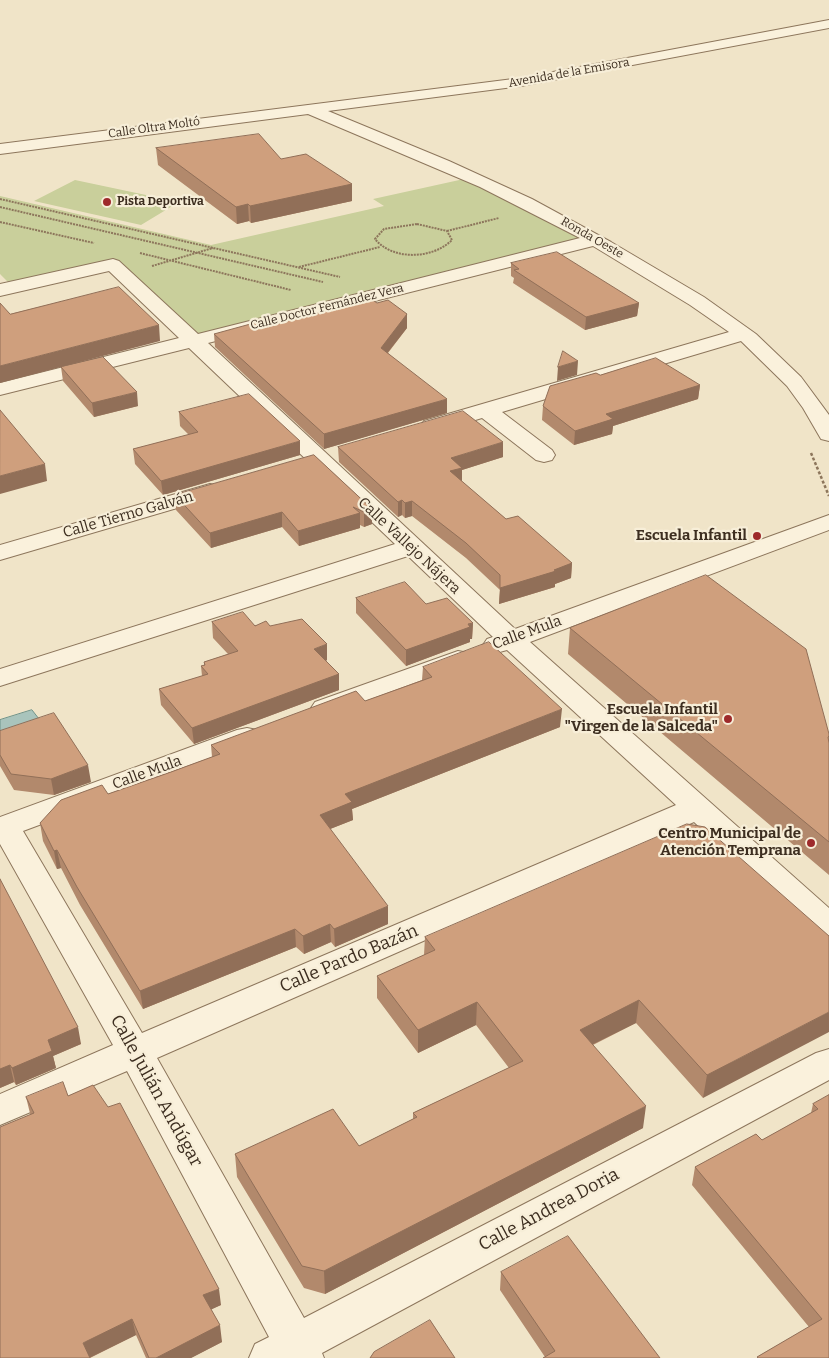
<!DOCTYPE html>
<html>
<head>
<meta charset="utf-8">
<style>
	body { margin:0 }
	canvas { display:block; background:#f0e4c8 }
</style>
</head>
<body>
<canvas width="829" height="1358"></canvas>
<script>
const ctx = document.querySelector('canvas').getContext('2d');
ctx.lineJoin = 'round';
function paint(path, color) { ctx.fillStyle = color; ctx.fill(path, 'evenodd'); }
function trace(path, color, width, dash) { ctx.strokeStyle = color; ctx.lineWidth = width; ctx.lineCap = dash ? 'butt' : 'round'; ctx.setLineDash(dash || []); ctx.stroke(path); }
function drawText(font, color, halo, rows, align = 'center') {
  ctx.font = font + ' Bitter,serif'; ctx.lineWidth = 4.5; ctx.setLineDash([]); ctx.textBaseline = 'middle'; ctx.strokeStyle = halo; ctx.fillStyle = color; for (const [text, x, y, turn = 0] of rows) {
    ctx.save(); ctx.translate(x, y); ctx.rotate((+turn || 0) * Math.PI / 180); ctx.textAlign = isNaN(turn) ? turn : align; if (halo) ctx.strokeText(text, 0, 0); ctx.fillText(text, 0, 0); ctx.restore();
  }
}
paint(new Path2D(`
	M473 177 595 240 191 341 113 266 13 287 0 274V196L211 245 384 206 373 199Z
	M75 180 179 202 141 225 34 201Z`), '#c9cf9b');
const water = new Path2D(`
	M32 710 43 724 0 740V720Z`);
paint(water, '#a9c4bc');
trace(water, '#6f938a', 1);
const minor = new Path2D(`
	M829 20V28L521 86 328 111 449 161 532 199 611 242 704 297 756 334 801 377 829 415V441L821 439 803 408 787 386 741 341 502 412 552 450 555 455 552 460 544 462 536 460 482 418 432 433 424 431 421 426 424 421 729 332 690 305 593 246 208 343 515 629 829 515V530L530 642 829 908V939L817 936 694 822 157 1058 304 1318 816 1053 829 1049V1080L322 1353 324 1358H249L255 1344 269 1337 127 1071 0 1125V1094L113 1045 0 844V817L237 730 247 728 257 730 261 737 257 744 23 831 142 1033 676 805 507 650 496 653 487 651 483 645 487 639 493 637 408 556 0 686V669L395 544 189 348 0 395V383L179 338 109 271 0 296V284L113 259 119 261 198 334 580 238 480 187 308 114 0 154V144L521 78Z
	M210 484 218 486 222 491 218 496 0 560V545Z
	M458 651 468 653 472 659 468 665 335 714 325 717 315 714 311 708 315 702Z`);
trace(minor, '#8d765c', 2);
trace(new Path2D(`
	M0 199 340 277
	M0 207 323 282
	M0 222 94 243
	M417 224 447 231 452 240C433 259 393 261 375 239L384 229Z
	M447 231 499 218
	M140 253 291 290
	M152 266 213 248
	M299 267 380 247`), '#8d765c', 2, [2, 1]);
trace(new Path2D(`
	M811 453 829 496`), '#8d765c', 2.5, [3, 2]);
paint(minor, '#faf1dc');
paint(new Path2D(`
	M156 148 281 159 352 184V201L251 223 249 221 237 224 158 165Z
	M511 263 639 303 637 316 585 330 513 283 514 278 511 276Z
	M377 303 407 314V328L388 353 447 413 324 449 215 347 214 334 271 325Z
	M61 367 138 406 94 417 63 381Z
	M600 375 700 385 698 399 613 426 612 434 574 445 542 420 543 406Z
	M179 412 300 455 163 495 135 464 133 449 189 435 180 426Z
	M338 447 503 457 462 470V482L506 519 572 563 571 578 555 584V587L499 604 500 590 466 558 412 516 405 518 402 515 398 517 339 462Z
	M314 455 372 509V524L364 527 360 525V528L299 546 282 527 211 548 176 510 175 495Z
	M356 598 426 604 473 623 472 639H470V642L406 666 356 613Z
	M212 622 270 626 327 660 326 661 339 674V690L194 744 161 705 159 689 202 676 201 666 204 665V662L228 654 213 638Z
	M570 628 829 734V875L568 654Z
	M423 667 560 727 352 809 353 820 330 829 388 924 335 947 331 942 304 954 296 947 143 1009 80 905 61 868 57 869 43 841 40 823 108 794 212 757 211 745 365 701 422 680Z
	M0 731 91 782 54 795 14 790 0 766Z
	M0 879 81 1044 53 1056 56 1068 16 1085 14 1082 0 1088Z
	M829 936 703 1098 636 1023 593 1045 643 1128 325 1294 304 1288 237 1177 235 1154 359 1146 413 1119V1113L509 1068 476 1025 418 1053 377 998V976L424 955 425 937Z
	M829 1095V1358H757V1357L809 1327 692 1185 695 1167 762 1140 811 1113 813 1104Z
	M68 1096 221 1305 211 1309 222 1342 191 1358H146L136 1335 90 1358 26 1097Z
	M501 1272 660 1358 545 1357 500 1290Z`), '#b2896c');
paint(new Path2D(`
	M352 184V201L251 223 250 206Z
	M248 204 249 221 237 224 236 207Z
	M639 303 637 316 585 330 586 317Z
	M407 314V328L381 361V348Z
	M159 325 160 341 0 383V366Z
	M578 361 577 375 557 381 558 367Z
	M700 385 698 399 613 426 612 434 574 445 575 431 606 414Z
	M137 392 138 406 94 417 92 403Z
	M447 399V413L324 449V434Z
	M300 441V455L163 495 161 481Z
	M503 442V457L462 470V483L450 486 451 458Z
	M45 464 47 481 0 494V476Z
	M402 500V515L398 517V502Z
	M412 501V516L405 518V503Z
	M372 509V524L364 527V512Z
	M282 512V527L211 548 210 533Z
	M360 513V528L299 546 298 531Z
	M572 563 571 578 555 584V587L499 604 500 588Z
	M473 623 472 639H470V642L406 666V650Z
	M327 644V660L315 665 314 649Z
	M339 674V690L194 744 192 728Z
	M562 709 560 727 352 809 353 820 320 833V815L345 794Z
	M88 765 91 782 54 795 51 779Z
	M57 850 61 868 57 869 54 851Z
	M388 906V924L335 947 334 929Z
	M330 924 331 942 304 954 303 936Z
	M295 929 296 947 143 1009 140 991Z
	M639 1000 636 1023 577 1052 580 1030Z
	M477 1002 476 1025 418 1053V1030Z
	M829 1012V1032L703 1098 707 1075Z
	M78 1027 81 1044 53 1056 56 1068 16 1085 12 1068 48 1040Z
	M10 1065 14 1082 0 1088V1069Z
	M646 1106 643 1128 325 1294 324 1271Z
	M219 1289 221 1305 206 1312 203 1295Z
	M132 1319 136 1335 89 1358 83 1343Z
	M220 1325 222 1342 191 1358H156Z`), '#916f58');
const building = new Path2D(`
	M259 134 281 159 306 154 352 184 250 206 248 204 236 207 156 148Z
	M557 252 639 303 586 317 514 270 519 269 511 263Z
	M119 287 159 325 0 366V303L10 314Z
	M371 299 377 303 388 300 407 314 381 348 447 399 324 434 214 334 265 320 271 325Z
	M563 351 578 361 558 367Z
	M103 357 137 392 92 403 61 367Z
	M656 358 700 385 606 414 613 419 575 431 543 406 550 386 596 373 600 375Z
	M249 394 300 441 161 481 133 449 198 432 179 412Z
	M0 410 45 464 0 476Z
	M463 411 503 442 451 458 462 468 450 471 506 519 518 516 572 563 554 570 556 571 500 588V575L466 543 412 501 405 503 402 500 398 502 338 447Z
	M314 455 372 509 364 512 353 507 360 513 298 531 282 512 210 533 175 495Z
	M706 575 806 649 829 734V736L828 737 829 743V842L570 628Z
	M405 582 426 604 447 598 473 623 468 624 470 627 406 650 356 598Z
	M243 612 255 626 266 621 270 626 302 619 327 644 314 649 339 674 192 728 159 689 208 674 201 666 205 665 204 662 238 651 212 622Z
	M489 642 562 709 345 794 352 802 320 815 388 906 334 929 330 924 303 936 295 929 140 991 77 887 57 850 54 851 40 823 61 800 102 785 108 794 171 772 220 754 211 745 356 691 365 701 432 677 423 667Z
	M54 713 88 765 51 779 11 774 0 755V731Z
	M687 824 705 827 829 936V1012L707 1075 639 1000 580 1030 646 1106 324 1271 302 1266 235 1154 333 1109 359 1146 417 1117 413 1113 523 1061 477 1002 418 1030 377 976 435 950 425 937Z
	M0 879 78 1027 48 1040 52 1051 12 1068 10 1065 0 1069Z
	M63 1082 68 1096 93 1085 108 1107 120 1103 219 1289 203 1295 220 1325 156 1358H149L132 1319 83 1343 90 1358H0V1127L34 1113 26 1097Z
	M829 1095V1358H758L757 1357 822 1319 695 1167 756 1134 762 1140 818 1109 813 1104Z
	M568 1236 660 1358H543L555 1351 501 1272Z
	M430 1320 455 1358H370L374 1352Z`);
paint(building, '#cf9f7d');
trace(building, '#916f58', 1);
for (const [x, y, r, color] of [
	[107,202,5,"#9e2a2b"],
	[757,536,5,"#9e2a2b"],
	[728,719,5,"#9e2a2b"],
	[811,843,5,"#9e2a2b"]
]) { const dot = new Path2D(); dot.arc(x, y, r, 0, 2 * Math.PI); ctx.fillStyle = color; ctx.fill(dot); trace(dot, '#f7eed8', 2); }
drawText('12px', '#3d2e20', '#f7eed8', [
	["Avenida de la Emisora",569,73,-10],
	["Calle Oltra Moltó",154,128,-8],
	["Ronda Oeste",592,238,30],
	["Calle Doctor Fernández Vera",327,307,-14]
]);
drawText('bold 12px', '#3d2e20', '#f7eed8', [
	["Pista Deportiva",117,202]
], 'left');
drawText('15px', '#3d2e20', '#f7eed8', [
	["Calle Tierno Galván",128,515,-16],
	["Calle Vallejo Nájera",409,546,43],
	["Calle Mula",527,633,-20],
	["Calle Mula",147,773,-20]
]);
drawText('bold 15px', '#3d2e20', '#f7eed8', [
	["Escuela Infantil",747,536],
	["Escuela Infantil",718,710],
	["\"Virgen de la Salceda\"",718,727],
	["Centro Municipal de",801,834],
	["Atención Temprana",801,851]
], 'right');
drawText('18px', '#3d2e20', '#f7eed8', [
	["Calle Pardo Bazán",349,959,-23],
	["Calle Julián Andúgar",156,1091,61],
	["Calle Andrea Doria",549,1210,-28]
]);
</script>
</body>
</html>
